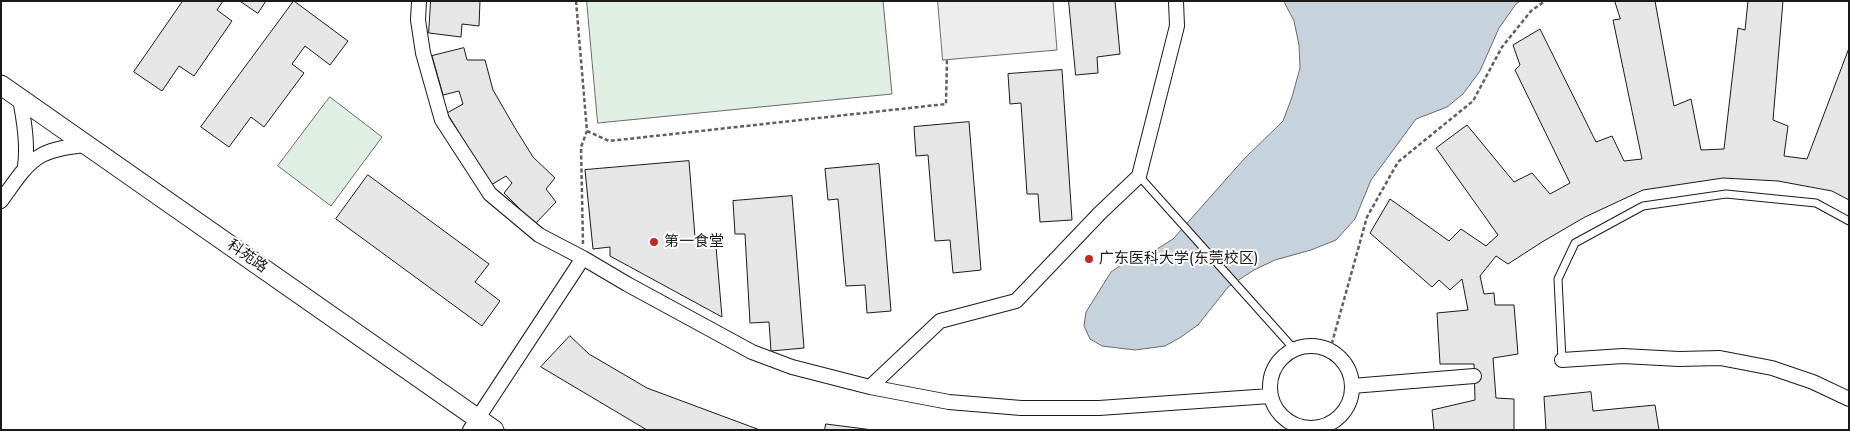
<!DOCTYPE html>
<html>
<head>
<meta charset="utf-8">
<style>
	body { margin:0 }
	#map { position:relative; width:1850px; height:431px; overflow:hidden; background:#fff; font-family:Jost,sans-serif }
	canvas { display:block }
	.frame { position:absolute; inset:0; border:2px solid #1a1a1a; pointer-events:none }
</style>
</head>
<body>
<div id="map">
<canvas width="1850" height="431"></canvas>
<div class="frame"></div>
</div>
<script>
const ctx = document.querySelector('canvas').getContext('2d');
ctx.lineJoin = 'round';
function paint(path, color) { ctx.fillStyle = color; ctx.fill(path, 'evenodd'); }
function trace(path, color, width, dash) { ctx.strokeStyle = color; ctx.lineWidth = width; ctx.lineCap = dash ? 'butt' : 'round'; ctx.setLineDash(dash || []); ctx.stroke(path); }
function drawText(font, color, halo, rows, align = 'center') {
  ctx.font = font + ' Jost,"Noto Sans SC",sans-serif'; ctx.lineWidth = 4; ctx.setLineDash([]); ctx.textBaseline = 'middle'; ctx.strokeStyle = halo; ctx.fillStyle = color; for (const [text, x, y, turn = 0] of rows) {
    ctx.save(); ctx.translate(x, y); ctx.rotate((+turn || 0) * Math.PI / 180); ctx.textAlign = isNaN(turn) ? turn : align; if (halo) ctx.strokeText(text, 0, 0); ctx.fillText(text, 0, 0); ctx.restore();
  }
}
const green = new Path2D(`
	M587 1H883L892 94 598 123Z
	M330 97 382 137 331 206 278 166Z`);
paint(green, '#e0efe3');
trace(green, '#6a6a6a', 1);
const parking = new Path2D(`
	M938 1H1053L1057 50 943 60Z`);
paint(parking, '#ededed');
trace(parking, '#6a6a6a', 1);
const water = new Path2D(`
	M1284 1H1520L1516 4 1499 28 1480 71 1463 94 1447 107 1416 119 1371 180 1355 219 1336 240 1311 250 1275 260 1254 270 1228 287 1198 325 1181 337 1165 346 1135 350 1102 346 1090 339 1084 326 1086 312 1111 272 1128 260 1149 254 1173 239 1244 159 1283 121 1292 97 1300 68 1299 45 1294 21Z`);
paint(water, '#c6d2dc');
trace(water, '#6a6a6a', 1);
const building = new Path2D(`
	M183 1H223L217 10 232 21 194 76 179 66 162 91 134 72Z
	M240 1H266L258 13Z
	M294 1 348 41 330 65 305 46 292 64 304 73 264 127 251 117 229 147 201 127Z
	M431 1H480L479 26 462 24 461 37 429 33Z
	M1069 1H1115L1120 54 1097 57 1098 73 1076 75Z
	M1615 1H1655L1674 106 1691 99 1701 150 1724 149 1738 28 1745 30 1748 1H1783L1773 120 1788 126 1784 156 1807 159 1849 48V200L1832 191 1778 181 1723 178 1643 190 1585 217 1542 242 1508 264 1496 256 1480 276 1484 294 1494 293 1495 305H1514L1518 354 1493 358 1496 398 1514 399V430H1434L1432 410 1475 400 1474 364H1440L1437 313 1468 310 1462 279 1450 290 1439 280 1432 287 1370 233 1390 199 1449 241 1461 229 1486 246 1498 235 1436 148 1467 125 1514 182 1532 173 1550 194 1570 183 1515 70 1520 65 1513 45 1540 29 1596 142 1612 136 1624 161 1642 159 1613 20 1620 19Z
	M464 48 467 60H485L493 90 515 128 533 157 555 178 546 189 556 202 535 224 504 193 512 183 506 176 491 185 447 113 463 104 459 91 443 95 432 56Z
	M1062 70 1072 220 1040 222 1038 194H1027L1021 103 1010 104 1008 74Z
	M969 122 981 270 953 273 950 240 935 241 928 155 916 156 914 127Z
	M689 161 695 237 715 235 722 317 610 256V247L593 249 585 170Z
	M879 164 891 311 867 313 865 285 846 286 838 199 828 200 825 169Z
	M368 175 489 264 475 282 500 301 482 326 336 219Z
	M792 196 804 348 771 351 769 322 750 323 745 234H735L733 201Z
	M570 336 589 354 647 388 760 430H647L541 367Z
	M1591 392 1593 411 1655 405 1659 430H1546L1544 397Z
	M826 424 873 430H825Z`);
paint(building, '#e6e6e6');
trace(building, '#1a1a1a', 1);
const lane = new Path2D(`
	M1139 176 1294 349
	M1562 360 1558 279 1575 243 1643 206 1726 194 1816 203 1849 221`);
const street = new Path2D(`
	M419 1 418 20 423 53 442 120 490 194 539 235 583 258 627 284 752 352 792 367 870 387 949 402 1021 408H1099L1270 396
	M20 99C24 121 28 144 25 166
	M1 201C30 160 35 149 87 145
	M1270 387a41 41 0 1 1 82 0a41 41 0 1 1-82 0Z
	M1562 360 1623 356 1679 359 1720 358 1772 368 1813 382 1849 399
	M1352 386 1474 376
	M870 387 940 321 1016 301 1100 213 1139 176 1177 26 1176 1
	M470 430 583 258`);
const secondary = new Path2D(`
	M1 85 494 430`);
trace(lane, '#1a1a1a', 9);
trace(street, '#1a1a1a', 16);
trace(secondary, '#1a1a1a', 21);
trace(new Path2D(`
	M576 1 587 131 581 147 583 244
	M587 131 609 141 946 104 947 59
	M1330 350 1367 217 1398 162 1473 101 1502 47 1531 11 1545 1`), '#5f5f5f', 2.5, [4, 2.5]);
trace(lane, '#fff', 7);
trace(street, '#fff', 14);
trace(secondary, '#fff', 19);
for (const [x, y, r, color] of [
	[654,242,5,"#c62828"],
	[1089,259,5,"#c62828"]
]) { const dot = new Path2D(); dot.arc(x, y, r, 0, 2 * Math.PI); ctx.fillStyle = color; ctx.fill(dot); trace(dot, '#fff', 2); }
drawText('15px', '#1a1a1a', '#fff', [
	["第一食堂",664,242],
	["广东医科大学(东莞校区)",1099,259]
], 'left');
drawText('15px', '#1a1a1a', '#fff', [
	["科苑路",247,257,35]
]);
</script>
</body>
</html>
